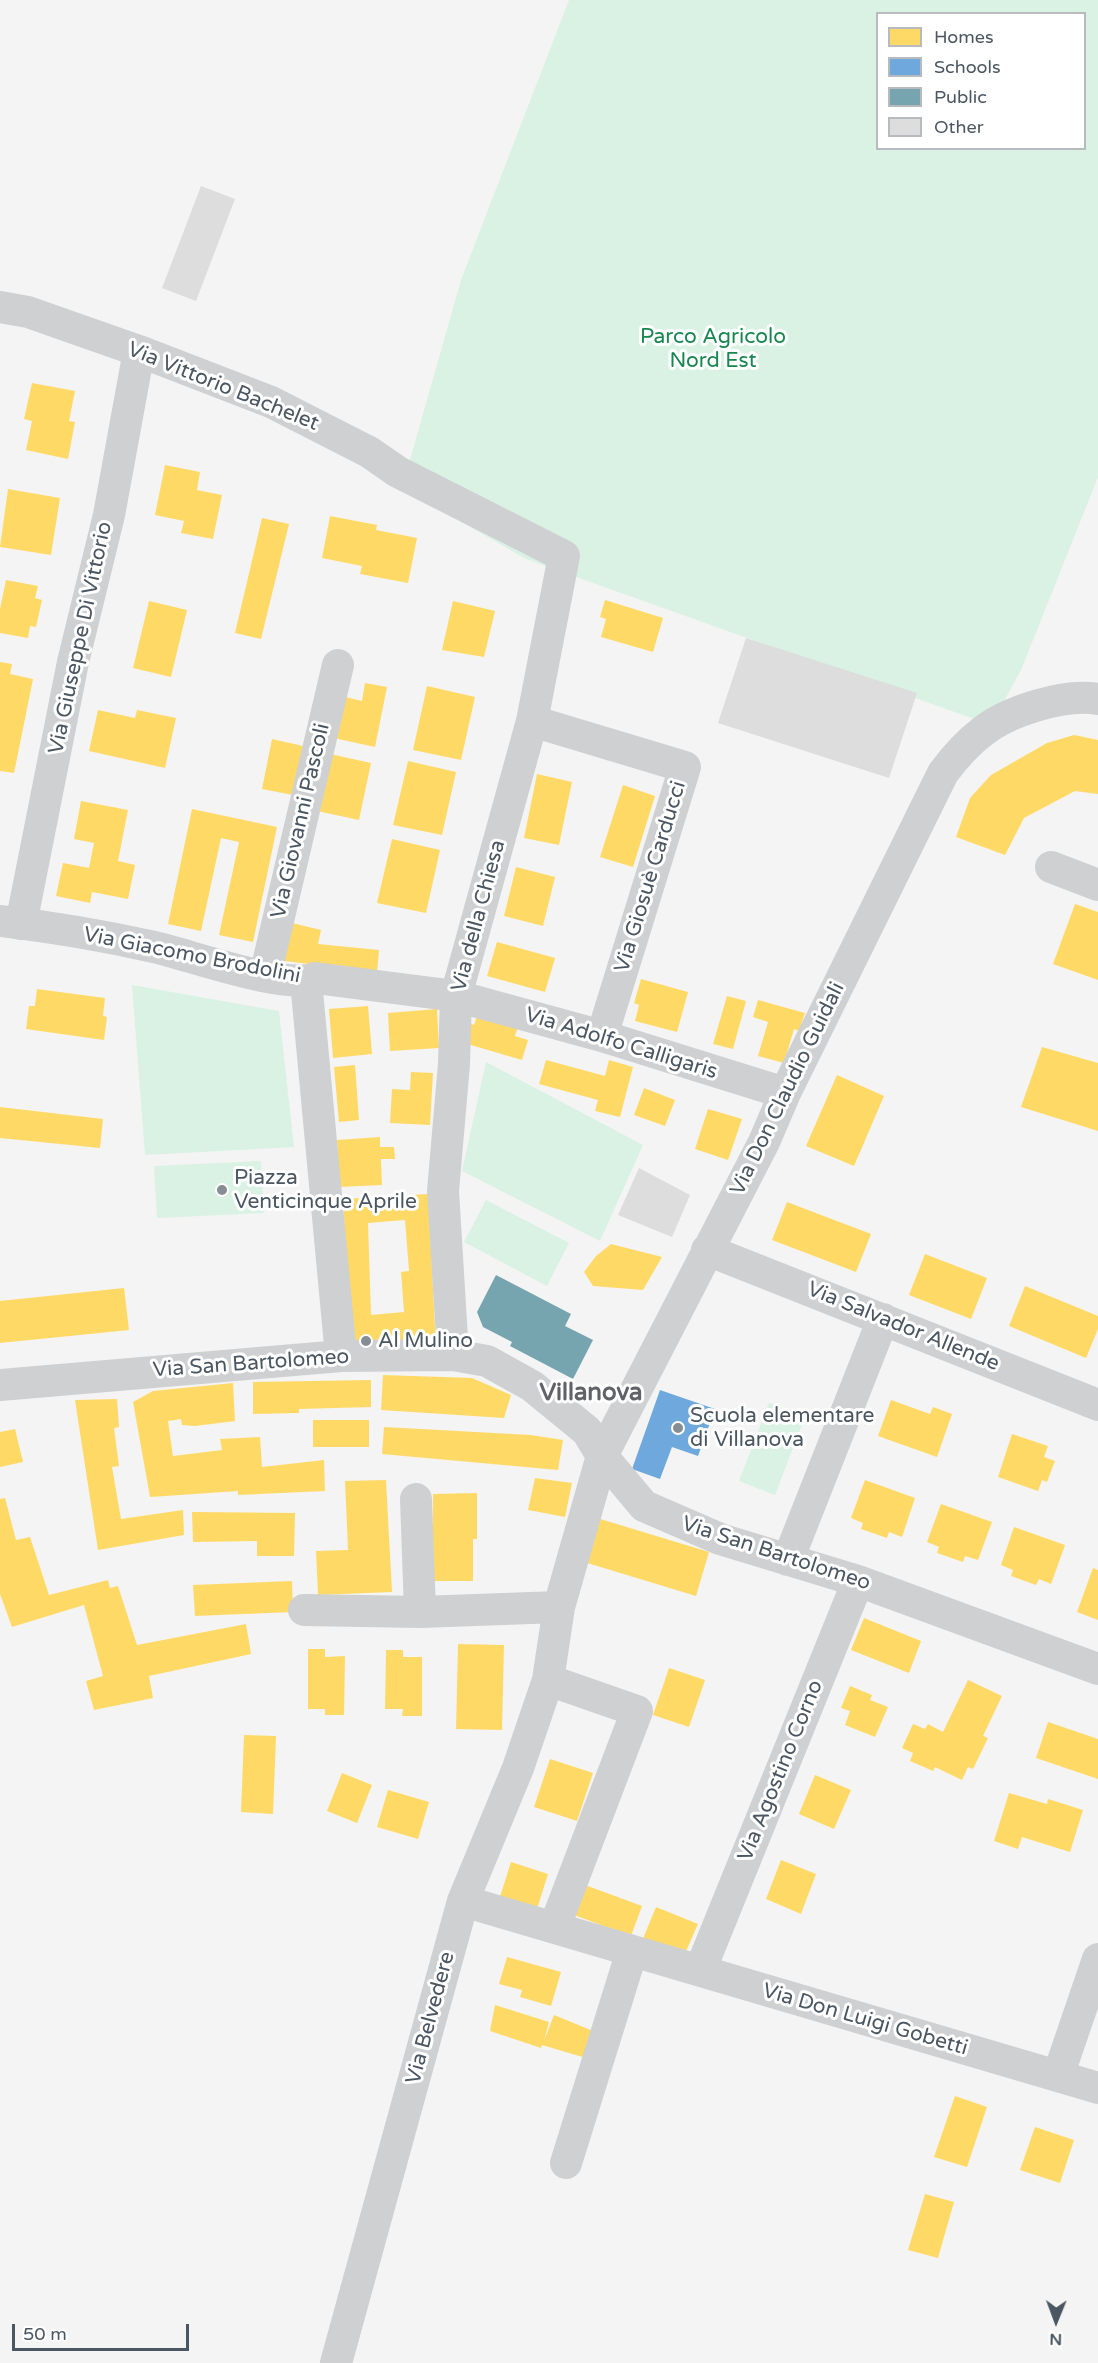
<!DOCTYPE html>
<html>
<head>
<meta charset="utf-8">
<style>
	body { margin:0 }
	#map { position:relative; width:1098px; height:2363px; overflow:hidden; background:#f4f4f4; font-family:"Varela Round",sans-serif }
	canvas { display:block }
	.legend { position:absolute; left:876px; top:12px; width:210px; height:138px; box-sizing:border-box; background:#fff; border:2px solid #b7bbc0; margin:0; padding:8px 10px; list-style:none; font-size:18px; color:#4a5661 }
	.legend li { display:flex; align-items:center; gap:12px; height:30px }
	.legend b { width:30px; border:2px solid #b7bbc0 }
	.north { position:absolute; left:1026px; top:2291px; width:60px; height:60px; -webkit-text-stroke:4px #fff; paint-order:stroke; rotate:181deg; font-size:16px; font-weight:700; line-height:24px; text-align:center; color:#4a5661 }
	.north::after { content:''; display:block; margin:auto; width:21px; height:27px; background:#4a5661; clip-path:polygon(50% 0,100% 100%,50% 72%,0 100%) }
	.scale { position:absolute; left:12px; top:2324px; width:177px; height:27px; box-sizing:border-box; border:3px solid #4a5661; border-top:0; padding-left:8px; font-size:18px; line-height:21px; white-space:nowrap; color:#4a5661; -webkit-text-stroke:4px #fff; paint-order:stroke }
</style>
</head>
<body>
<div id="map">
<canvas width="1098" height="2363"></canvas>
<ul class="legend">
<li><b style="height:16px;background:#ffd966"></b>Homes</li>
<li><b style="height:16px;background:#6fa8dc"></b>Schools</li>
<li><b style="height:16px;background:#76a5af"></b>Public</li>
<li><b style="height:16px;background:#ddddde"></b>Other</li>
</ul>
<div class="north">N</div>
<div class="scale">50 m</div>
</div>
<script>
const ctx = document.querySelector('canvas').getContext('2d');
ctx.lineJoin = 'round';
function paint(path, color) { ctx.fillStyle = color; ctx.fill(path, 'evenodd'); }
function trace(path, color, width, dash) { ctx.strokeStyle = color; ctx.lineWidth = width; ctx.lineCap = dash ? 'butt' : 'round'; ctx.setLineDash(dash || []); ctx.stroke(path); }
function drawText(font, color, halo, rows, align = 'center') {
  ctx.font = font + ' "Varela Round",sans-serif'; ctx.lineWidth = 6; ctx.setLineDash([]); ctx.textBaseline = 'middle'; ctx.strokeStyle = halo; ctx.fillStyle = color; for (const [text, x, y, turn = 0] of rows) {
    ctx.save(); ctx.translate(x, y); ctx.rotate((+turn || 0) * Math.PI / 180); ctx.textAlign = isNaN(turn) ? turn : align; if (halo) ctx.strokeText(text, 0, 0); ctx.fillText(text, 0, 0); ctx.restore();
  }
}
paint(new Path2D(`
	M569 0H1098V477L1021 670 991 725 526 559 402 488 461 280ZM878 14H1084V148H878Z
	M132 985 279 1011 294 1147 145 1155Z
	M486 1062 643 1145 600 1241 462 1171Z
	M261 1161 264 1213 157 1218 154 1166Z
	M486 1200 569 1243 547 1286 464 1242Z
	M769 1403 805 1417 775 1495 739 1481Z`), '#d9f2e3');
paint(new Path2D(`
	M32 383 75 391 69 421 75 422 68 459 26 450 32 421 24 419Z
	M165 465 200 472 197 490 222 495 213 539 181 533 184 521 155 515Z
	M8 489 60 498 51 555 0 547Z
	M330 516 377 525 376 530 417 538 408 583 360 574 362 566 322 558Z
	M262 518 289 524 261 639 235 633Z
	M6 580 38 586 35 598 42 600 36 627 30 626 28 638 0 633V609Z
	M605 600 663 618 653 652 601 637 606 619 600 617Z
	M149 601 187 610 171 677 133 668Z
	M453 601 495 611 484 657 442 650Z
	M0 662 12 664 10 674 33 679 14 773 0 771Z
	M365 683 387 687 375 747 329 737 337 695 362 701Z
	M427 686 475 697 461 760 413 750Z
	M98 710 135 718 137 710 176 718 165 768 89 751Z
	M1074 735 1098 740V794L1075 791 1024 818 1005 855 956 837 970 798 991 775 1047 743Z
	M272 739 303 746 293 795 262 789Z
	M330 754 371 763 359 820 317 811Z
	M408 761 456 772 442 835 393 825Z
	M537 774 572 782 559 845 524 838Z
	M623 785 655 796 633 867 600 857Z
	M81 801 128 810 118 861 135 865 128 899 92 892 90 903 56 896 63 863 89 868 94 843 74 839Z
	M192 809 277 827 253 942 219 935 239 842 221 838 201 931 168 924Z
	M392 839 440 850 426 913 377 903Z
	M516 867 555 877 543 926 504 916Z
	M1075 904 1098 912V980L1053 964Z
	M288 922 321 930 318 944 379 950 377 973 278 960Z
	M497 942 555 958 545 992 487 976Z
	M641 979 688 992 677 1032 635 1021 639 1005 634 1003Z
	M37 989 105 998 103 1016 107 1017 104 1040 26 1029 29 1006H35Z
	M727 996 746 1001 733 1049 713 1044Z
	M758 1000 805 1013 799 1031 794 1029 784 1063 758 1056 768 1022 753 1017Z
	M368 1006 372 1054 333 1058 329 1009Z
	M437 1009 439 1048 390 1051 388 1013Z
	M479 1010 520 1021 515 1036 528 1040 522 1060 464 1043 470 1023 474 1025Z
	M1042 1047 1098 1063V1131L1021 1107Z
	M546 1060 605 1076 609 1060 633 1067 620 1117 595 1111 598 1100 539 1084Z
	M355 1065 359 1120 339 1122 334 1067Z
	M411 1072 433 1073 430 1125 390 1123 392 1089 410 1090Z
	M837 1075 884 1096 854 1166 806 1146Z
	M644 1088 675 1100 665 1126 634 1115Z
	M0 1107 103 1119 100 1148 0 1138Z
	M708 1109 742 1119 728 1160 695 1149Z
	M380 1137V1147H394L395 1159H381L382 1185 339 1187 337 1140Z
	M428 1194 436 1346 352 1351 343 1199ZM405 1220 409 1271 401 1272 404 1312 371 1315 368 1223Z
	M787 1202 871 1234 856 1272 772 1240Z
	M611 1244 662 1257 643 1290 593 1286 584 1272 596 1256Z
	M925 1254 987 1278 971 1319 909 1295Z
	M1025 1286 1098 1316V1329L1086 1358 1009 1326Z
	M124 1288 129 1330 0 1343V1301Z
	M383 1375 472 1378 511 1395 504 1418 381 1410Z
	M371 1380V1407L299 1409V1413L253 1414V1382Z
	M233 1383 235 1421 195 1426 182 1425 181 1419 168 1421 173 1456 222 1450 220 1439 260 1437 262 1467 324 1460 325 1491 238 1495V1491L150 1497 133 1402 153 1391Z
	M117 1399 119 1427 114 1428 119 1466 112 1467 121 1519 183 1510 184 1535 98 1550 75 1400Z
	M891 1400 930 1414 933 1407 952 1414 937 1457 878 1436Z
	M313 1420H369V1447H313Z
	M384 1427 531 1435 563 1440 558 1470 382 1454Z
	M15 1429 23 1462 0 1467V1432Z
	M1012 1434 1048 1446 1044 1457 1055 1461 1047 1482 1042 1480 1038 1491 998 1477Z
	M535 1478 572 1483 565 1517 528 1510Z
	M386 1480 392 1592 318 1595 316 1551 348 1550 345 1481Z
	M865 1480 915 1498 902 1537 889 1532 887 1538 861 1529 863 1523 851 1518Z
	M477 1493V1539H473V1581H428V1536H433V1494Z
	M5 1498 16 1540 30 1537 49 1595 108 1580 110 1588 118 1586 137 1645 246 1624 251 1654 149 1676 153 1698 94 1710 86 1681 103 1676 84 1605 12 1627 0 1594V1499Z
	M941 1504 992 1522 978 1560 965 1556 963 1562 937 1553 939 1547 927 1542Z
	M192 1512 295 1513 294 1556H257V1541L193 1542Z
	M597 1518 709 1552 696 1596 584 1562Z
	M1014 1527 1065 1545 1051 1584 1039 1579 1036 1585 1011 1576 1013 1570 1001 1565Z
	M1093 1568 1098 1570V1620L1077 1612Z
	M292 1581 293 1612 195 1616 193 1585Z
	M864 1618 921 1641 909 1673 851 1650Z
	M458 1644 504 1645 502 1730 456 1729Z
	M308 1649H325V1657L345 1656 344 1715H325V1709H308Z
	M386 1650H403V1657H422V1716H402L403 1709H385Z
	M669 1668 705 1680 689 1727 653 1715Z
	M968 1680 1002 1696 983 1736 988 1738 973 1769 968 1767 962 1780 935 1767 933 1771 910 1761 913 1753 902 1748 913 1724 925 1729 928 1724 943 1732Z
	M850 1686 872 1695 870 1700 888 1707 875 1737 845 1725 850 1711 841 1708Z
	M1048 1722 1098 1739V1779L1036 1758Z
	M244 1735 276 1736 273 1814 241 1812Z
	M550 1759 593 1773 577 1821 534 1807Z
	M342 1773 372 1785 357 1823 327 1811Z
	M815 1775 851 1790 834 1829 799 1814Z
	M388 1790 429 1802 418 1839 377 1827Z
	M1009 1793 1047 1804 1048 1799 1083 1810 1070 1852 1022 1837 1018 1849 994 1841Z
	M781 1860 816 1874 801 1914 766 1899Z
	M511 1862 548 1874 536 1912 499 1900Z
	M585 1885 642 1906 631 1936 599 1928 601 1925 574 1915Z
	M656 1907 698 1924 683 1958 642 1941Z
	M507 1957 561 1972 551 2006 520 1997 522 1990 499 1984Z
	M495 2005 549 2022 544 2041 554 2015 593 2031 586 2058 542 2045 541 2048 490 2031Z
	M955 2096 987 2107 967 2167 934 2157Z
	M1035 2127 1074 2140 1060 2183 1020 2170Z
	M925 2194 954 2202 938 2258 908 2250Z`), '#ffd966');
paint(new Path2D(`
	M660 1390 715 1409 698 1456 672 1447 660 1479 632 1469Z`), '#6fa8dc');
paint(new Path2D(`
	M496 1275 571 1314 565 1326 593 1340 573 1379 510 1346 512 1342 483 1327 477 1312Z`), '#76a5af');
paint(new Path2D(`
	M201 186 235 199 196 301 162 288Z
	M746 638 917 693 889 778 718 723Z
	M639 1168 690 1195 672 1237 618 1215Z`), '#ddddde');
trace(new Path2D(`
	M0 307 28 312 139 351 271 402 369 452 398 472 564 556 532 721 456 996 454 1064 443 1191 453 1355
	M532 721 685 767 602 1036
	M1051 867 1098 885
	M0 921C51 927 104 936 154 947 190 955 285 990 315 978L456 996 602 1036 785 1093
	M21 924 73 662 109 515 139 351
	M265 976 338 665
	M306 981 341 1356
	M707 1250 1098 1405
	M0 1385 341 1356 453 1355 487 1361 532 1386 587 1431 602 1456 644 1506 720 1539 858 1581 1098 1669
	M416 1499 420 1612
	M788 1560 883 1319
	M304 1610 420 1612 559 1607
	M548 1680 637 1711 558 1918
	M463 1901 1098 2088
	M704 1961 858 1581
	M1058 2076 1098 1959
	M566 2163 632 1951
	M336 2363 463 1901 518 1768 548 1680 559 1607 602 1456 764 1142 785 1093 943 773C955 757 966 744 982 732 1008 711 1065 693 1098 699`), '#ced0d2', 32);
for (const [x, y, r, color] of [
	[222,1190,6,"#868d94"],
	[366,1341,6,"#868d94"],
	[678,1428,6,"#868d94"]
]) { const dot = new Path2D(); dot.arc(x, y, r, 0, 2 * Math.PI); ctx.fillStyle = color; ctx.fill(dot); trace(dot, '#fff', 2); }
drawText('21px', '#17864f', '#fff', [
	["Parco Agricolo",713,337],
	["Nord Est",713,361]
]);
drawText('21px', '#4a5661', '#fff', [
	["Via Vittorio Bachelet",223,387,22],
	["Via Giuseppe Di Vittorio",81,638,-78],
	["Via Giovanni Pascoli",301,821,-77],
	["Via Giosuè Carducci",651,877,-73],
	["Via della Chiesa",479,916,-75],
	["Via Giacomo Brodolini",192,956,11],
	["Via Adolfo Calligaris",621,1044,17],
	["Via Don Claudio Guidali",788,1089,-64],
	["Via Salvador Allende",903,1327,22],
	["Via San Bartolomeo",251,1364,-4],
	["Via San Bartolomeo",776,1554,18],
	["Via Agostino Corno",781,1771,-68],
	["Via Belvedere",431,2018,-75],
	["Via Don Luigi Gobetti",865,2020,16]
]);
drawText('21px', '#4a5661', '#fff', [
	["Piazza",234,1178],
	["Venticinque Aprile",234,1202],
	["Al Mulino",378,1341],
	["Scuola elementare",690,1416],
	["di Villanova",690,1440]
], 'left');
drawText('bold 24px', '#5f6368', '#fff', [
	["Villanova",591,1394]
]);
</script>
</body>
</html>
